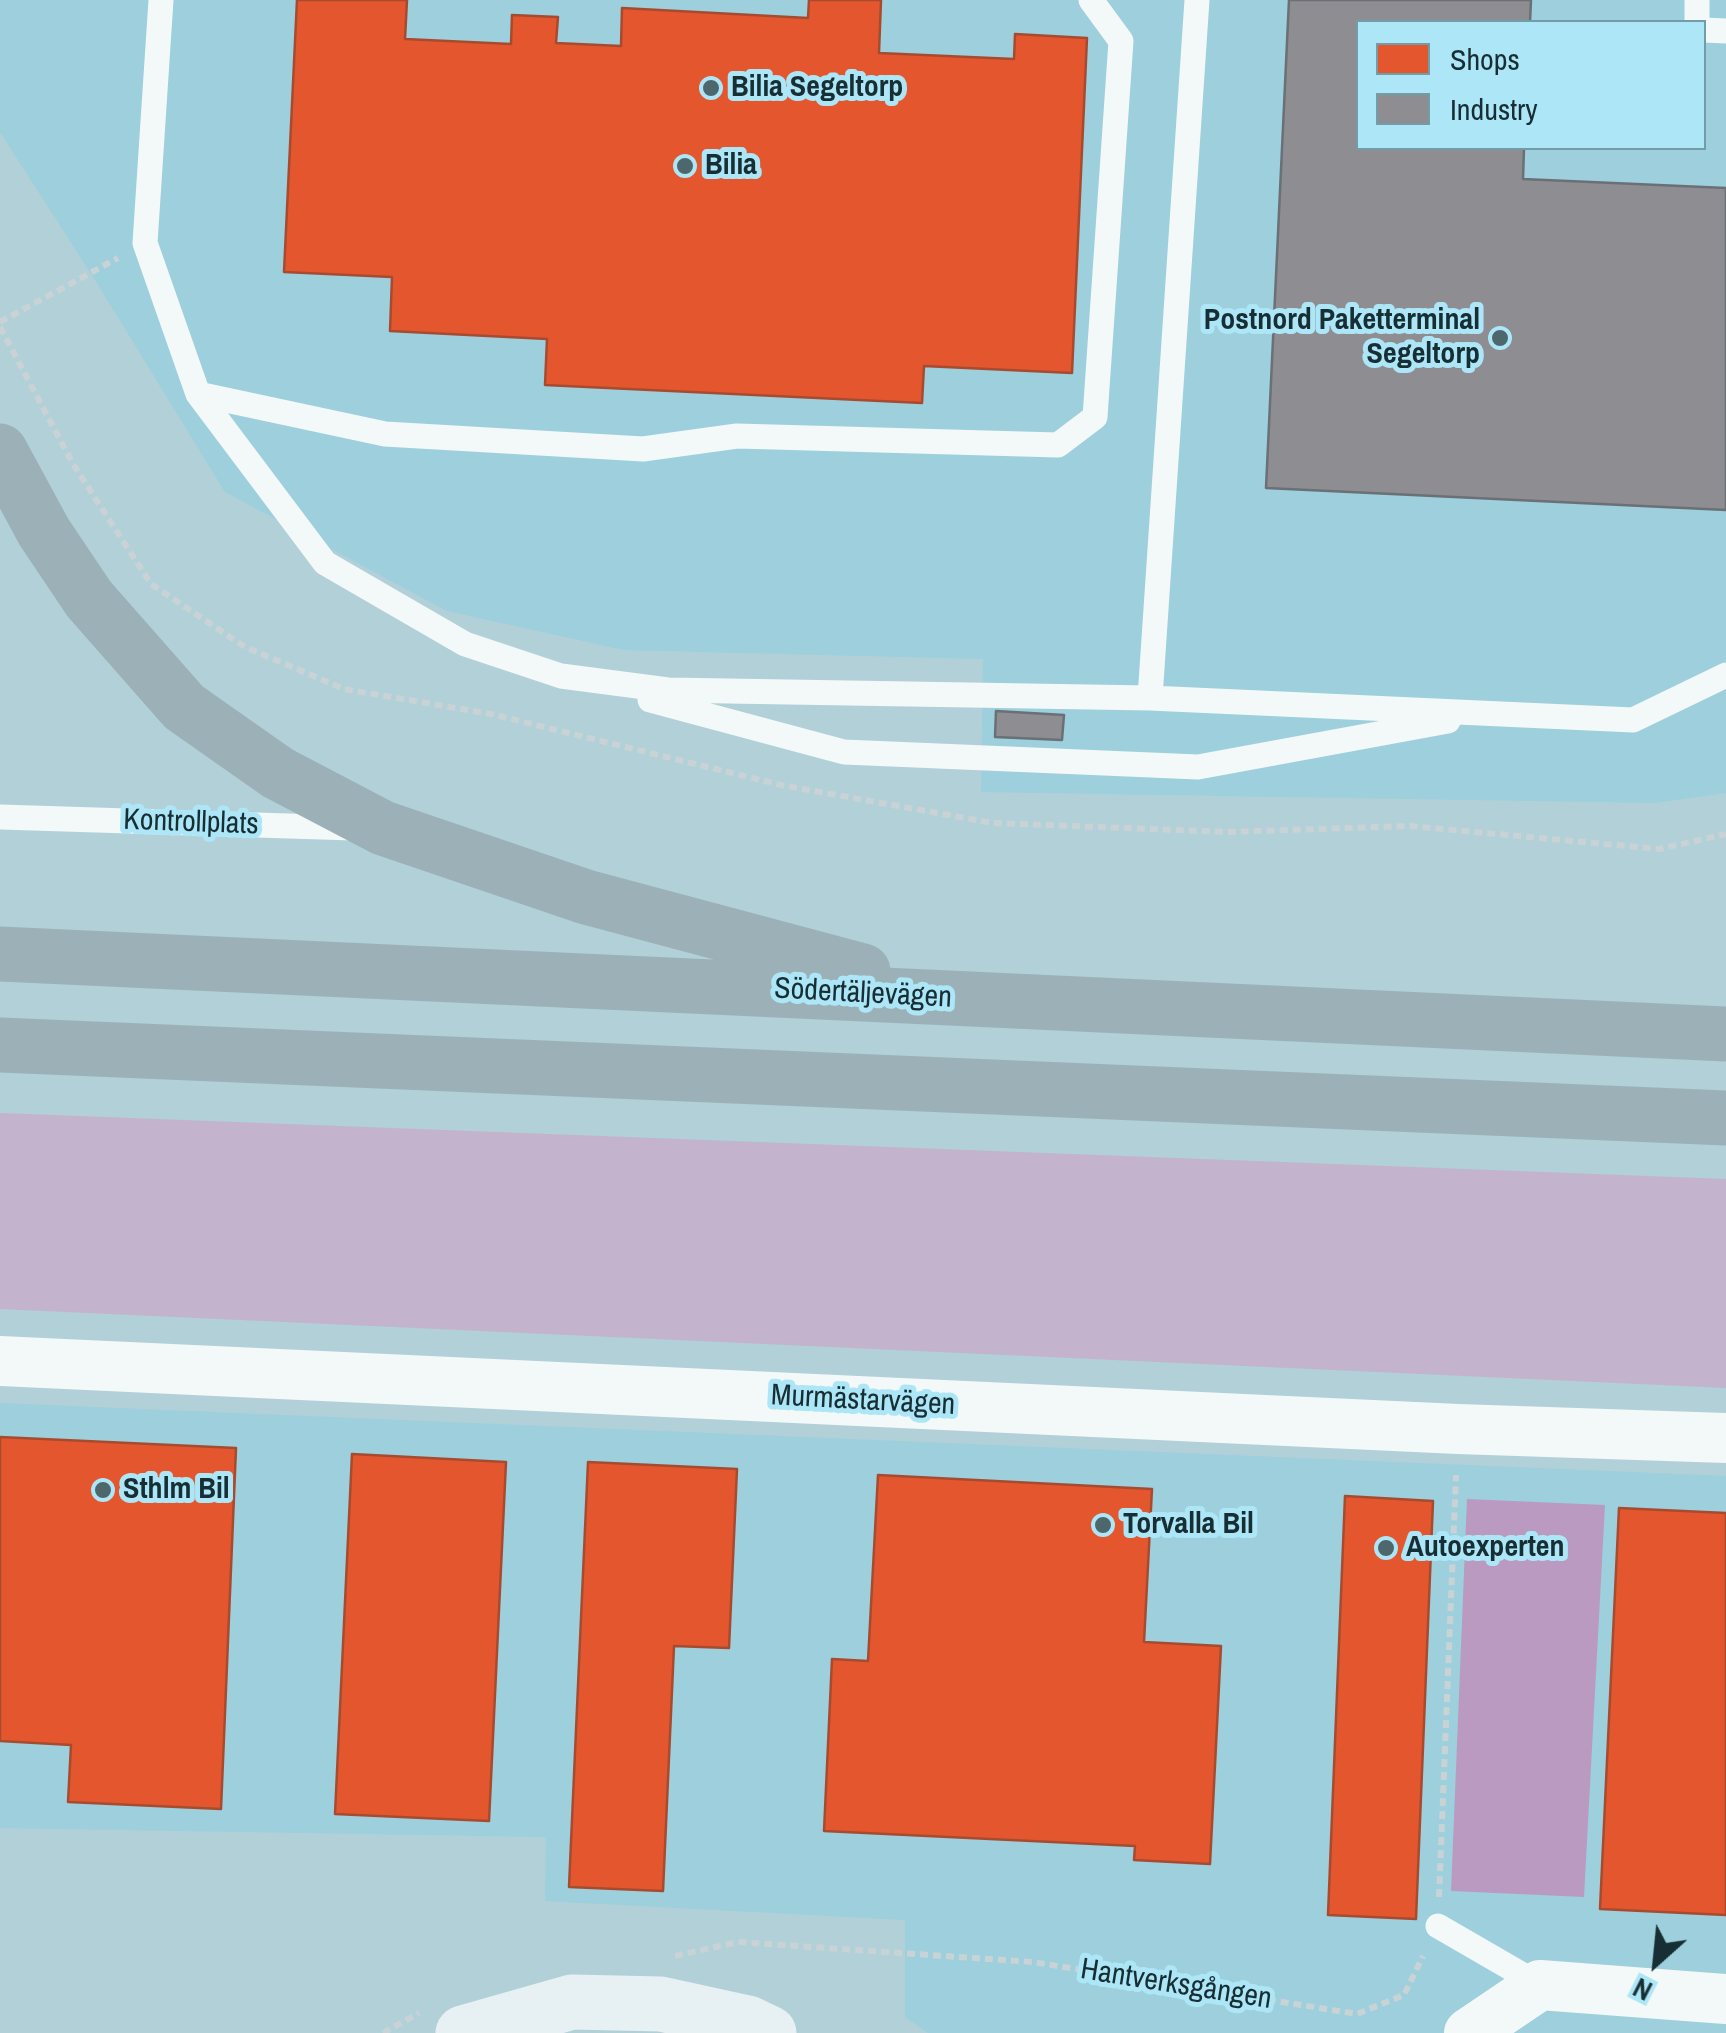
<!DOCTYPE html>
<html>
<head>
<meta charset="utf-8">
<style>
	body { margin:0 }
	#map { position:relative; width:1726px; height:2033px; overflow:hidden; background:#b1d0d8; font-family:"Archivo Narrow",sans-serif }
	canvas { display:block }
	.legend { position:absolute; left:1356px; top:20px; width:350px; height:130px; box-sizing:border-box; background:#ade6f6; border:2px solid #719ca8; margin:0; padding:12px 18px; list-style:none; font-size:30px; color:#172e34 }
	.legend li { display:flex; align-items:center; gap:20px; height:50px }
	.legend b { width:50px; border:2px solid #719ca8 }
	.north { position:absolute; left:1606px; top:1913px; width:100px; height:100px; -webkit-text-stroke:8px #ade6f6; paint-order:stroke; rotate:207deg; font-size:28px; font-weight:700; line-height:40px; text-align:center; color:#172e34 }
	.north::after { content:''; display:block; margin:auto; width:35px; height:45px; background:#172e34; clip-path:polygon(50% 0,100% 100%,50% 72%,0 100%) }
</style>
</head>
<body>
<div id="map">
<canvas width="1726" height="2033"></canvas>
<ul class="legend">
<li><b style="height:28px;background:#e4572e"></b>Shops</li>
<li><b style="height:28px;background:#8d8d92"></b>Industry</li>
</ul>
<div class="north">N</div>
</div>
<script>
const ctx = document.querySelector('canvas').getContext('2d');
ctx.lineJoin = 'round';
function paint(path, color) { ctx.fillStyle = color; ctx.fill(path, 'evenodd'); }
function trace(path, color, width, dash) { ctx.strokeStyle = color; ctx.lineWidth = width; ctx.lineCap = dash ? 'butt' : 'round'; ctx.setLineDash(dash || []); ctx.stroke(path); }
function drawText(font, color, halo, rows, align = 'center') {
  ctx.font = font + ' "Archivo Narrow",sans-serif'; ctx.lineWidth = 10; ctx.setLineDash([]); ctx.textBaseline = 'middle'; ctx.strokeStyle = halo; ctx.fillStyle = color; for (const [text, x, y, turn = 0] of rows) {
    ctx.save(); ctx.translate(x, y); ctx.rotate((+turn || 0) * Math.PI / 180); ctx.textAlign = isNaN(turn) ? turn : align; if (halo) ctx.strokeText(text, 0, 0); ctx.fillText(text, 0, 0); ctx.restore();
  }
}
paint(new Path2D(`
	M0 0H1726V793L1655 803 981 792 983 659 624 650 447 611 225 492 95 280 0 132ZM1358 22H1704V148H1358Z
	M0 1403 1726 1476V2033H928L905 2017V1920L545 1901 546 1837 0 1828Z`), '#9dcfdd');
paint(new Path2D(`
	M0 1113 1726 1179V1388L0 1309Z`), '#c4b3cd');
paint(new Path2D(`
	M1467 1499 1605 1505 1584 1897 1451 1891Z`), '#ba9ac1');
const shops = new Path2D(`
	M297 0H407L405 39 511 44 512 15 558 17 556 43 621 46 622 8 808 18 809 0H881L879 53 1014 59 1015 34 1087 38 1072 373 924 366 922 403 545 385 547 339 390 331 392 277 284 272Z
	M0 1437 236 1448 221 1809 68 1802 71 1745 0 1741Z
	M352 1454 506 1462 489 1821 335 1814Z
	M588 1462 737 1469 729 1648 674 1646 663 1891 569 1887Z
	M878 1475 1152 1489 1144 1642 1221 1646 1210 1864 1134 1860 1135 1846 824 1831 832 1659 868 1661Z
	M1345 1496 1433 1501 1416 1919 1328 1915Z
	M1619 1508 1726 1513V1915L1600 1909Z`);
paint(shops, '#e4572e');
trace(shops, '#a64b30', 2.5);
const industry = new Path2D(`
	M1289 0H1531L1530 22H1358V148H1524L1523 179 1726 188V510L1266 488Z
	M996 711 1064 715 1062 740 995 737Z`);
paint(industry, '#8d8d92');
trace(industry, '#6a7076', 2.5);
trace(new Path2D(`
	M0 322 118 258
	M0 327 73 464 151 584 245 647 344 689 491 714 781 785 993 823 1227 832 1410 826 1659 849 1726 834
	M1439 1897 1456 1475
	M675 1956 738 1942 1033 1962 1357 2014 1404 1995 1423 1956
	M383 2033 419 2013`), '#c9d3d6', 6, [8, 5]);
trace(new Path2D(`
	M161 0 145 243 198 394 325 563 465 644 561 676 668 690 1150 698 1633 720 1726 675
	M1697 22V0
	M1704 30 1726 31
	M198 394 385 434 643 449 737 436 1058 445 1095 417 1121 41 1091 0
	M1150 698 1197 0
	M650 700 844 752 1198 767 1448 721
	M0 817 353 828
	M1438 1926 1540 1985`), '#f3f8f9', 25);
trace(new Path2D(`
	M0 1361 1458 1429 1726 1438
	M1469 2033 1540 1985 1726 1999`), '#f3f8f9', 50);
trace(new Path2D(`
	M463 2033 572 2002 661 2004 748 2023 769 2033`), '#e7f0f3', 55);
trace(new Path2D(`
	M0 451 44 532 89 599 184 707 278 773 383 828 586 897 863 971
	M0 954 1726 1034
	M0 1045 1726 1118`), '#9bb1b7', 55);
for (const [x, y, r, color] of [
	[711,88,10,"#4d676d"],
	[685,166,10,"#4d676d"],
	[1500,338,10,"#4d676d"],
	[103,1490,10,"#4d676d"],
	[1103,1525,10,"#4d676d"],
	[1386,1548,10,"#4d676d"]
]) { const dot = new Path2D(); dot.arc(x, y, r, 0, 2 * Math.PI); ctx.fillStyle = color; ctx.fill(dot); trace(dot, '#ade6f6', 4); }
drawText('bold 30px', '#172e34', '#ade6f6', [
	["Bilia Segeltorp",731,88],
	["Bilia",705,166],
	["Postnord Paketterminal",1480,321,"right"],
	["Segeltorp",1480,355,"right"],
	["Sthlm Bil",123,1490],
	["Torvalla Bil",1123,1525],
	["Autoexperten",1406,1548]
], 'left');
drawText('30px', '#172e34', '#ade6f6', [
	["Kontrollplats",191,823,2],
	["Södertäljevägen",863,994,3],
	["Murmästarvägen",863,1401,3],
	["Hantverksgången",1176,1985,9]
]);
</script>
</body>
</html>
